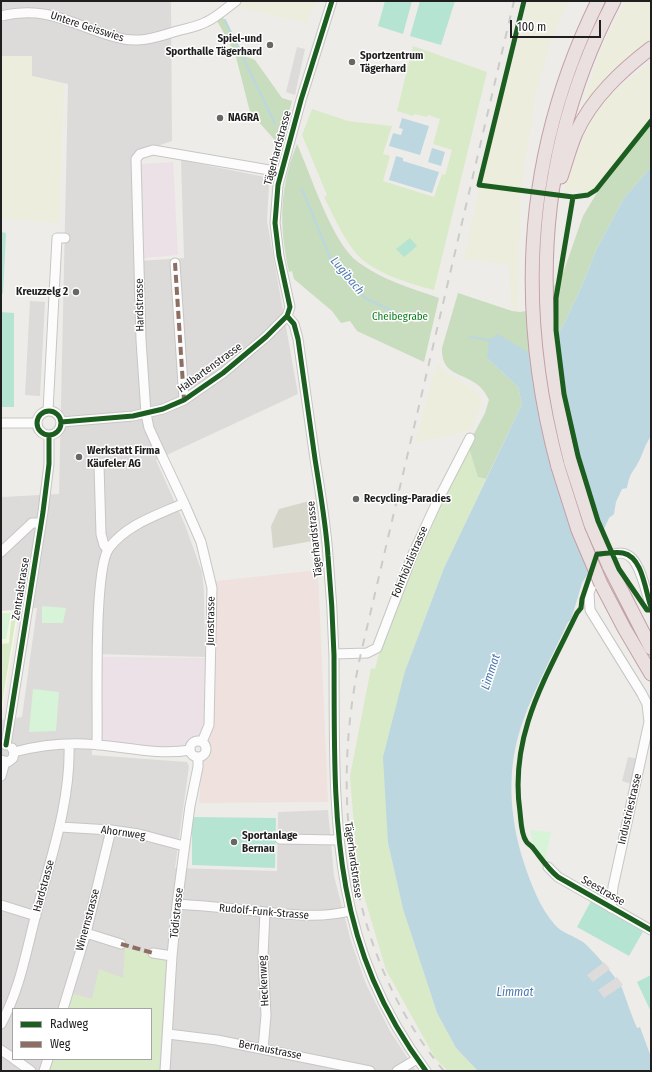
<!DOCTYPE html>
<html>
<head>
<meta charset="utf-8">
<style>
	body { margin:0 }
	#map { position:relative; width:652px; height:1072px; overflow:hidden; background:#eeece8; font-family:"Fira Sans Condensed",sans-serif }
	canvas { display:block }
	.frame { position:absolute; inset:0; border:2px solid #1f1f1f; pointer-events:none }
	.legend { position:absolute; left:12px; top:1008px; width:140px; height:52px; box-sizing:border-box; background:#fff; border:1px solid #a5a5a5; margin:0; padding:5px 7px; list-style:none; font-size:12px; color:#1f1f1f }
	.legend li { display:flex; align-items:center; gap:8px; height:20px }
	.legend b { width:20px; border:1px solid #a5a5a5 }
	.scale { position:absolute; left:510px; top:20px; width:91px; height:18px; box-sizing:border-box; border:2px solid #1f1f1f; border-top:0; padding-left:5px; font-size:12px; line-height:14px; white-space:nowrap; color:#1f1f1f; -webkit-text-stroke:3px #fff; paint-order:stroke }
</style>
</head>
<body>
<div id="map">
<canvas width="652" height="1072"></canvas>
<div class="frame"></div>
<ul class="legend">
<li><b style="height:5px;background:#1b5e20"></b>Radweg</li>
<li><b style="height:5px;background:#8d6e63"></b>Weg</li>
</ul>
<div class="scale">100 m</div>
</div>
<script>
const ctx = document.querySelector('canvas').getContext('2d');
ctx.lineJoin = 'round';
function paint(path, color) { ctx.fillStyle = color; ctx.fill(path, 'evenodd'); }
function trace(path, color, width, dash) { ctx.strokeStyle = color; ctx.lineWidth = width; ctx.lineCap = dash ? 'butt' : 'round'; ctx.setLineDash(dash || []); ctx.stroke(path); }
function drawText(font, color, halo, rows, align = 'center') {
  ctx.font = font + ' "Fira Sans Condensed",sans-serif'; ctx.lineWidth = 3; ctx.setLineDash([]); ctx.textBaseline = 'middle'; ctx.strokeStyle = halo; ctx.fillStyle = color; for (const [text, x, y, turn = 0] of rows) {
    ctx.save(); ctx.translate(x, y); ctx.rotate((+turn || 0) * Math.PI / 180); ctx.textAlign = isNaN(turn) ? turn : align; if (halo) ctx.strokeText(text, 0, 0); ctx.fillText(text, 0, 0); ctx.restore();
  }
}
paint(new Path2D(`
	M1 1H171L172 141 134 154 138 261 184 258 181 160 265 177 269 185 267 221 298 394 156 460 185 525 202 572 204 591 205 657 94 654 92 755 187 762 189 766 175 868 277 871 278 812 328 810 334 876 351 941 366 984 390 1031 416 1071H1V720L22 717 37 608 1 611 2 497 59 494 68 84 32 76V56H1ZM13 1009H151V1059H13Z`), '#dddbd9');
paint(new Path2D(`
	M318 570 328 802 199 803 216 581Z`), '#efe1de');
paint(new Path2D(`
	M173 162 178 255 144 258 141 164Z
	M102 657 208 658 207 725 201 737 187 741 185 748 100 744Z`), '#ebe1e6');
paint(new Path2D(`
	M19 610 2 711 1 716V611Z`), '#f6f6e4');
paint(new Path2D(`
	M297 47 305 49 295 95 286 92Z
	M30 301 45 302 40 396 25 395Z
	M628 757 638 759 631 784 622 781Z`), '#dcdbd9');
paint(new Path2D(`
	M313 500 318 540 273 548 271 526 279 509Z`), '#d6d6ca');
paint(new Path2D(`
	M241 1H318L309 16 308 23 234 6Z
	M529 1H569L552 37 536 92 520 195 518 311H512L509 265 464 258 482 177Z
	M626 1H651V42L582 109 601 47Z
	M1 56H32V76L64 84 59 223 1 219Z
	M651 62V117L598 191H564L585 132 607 98Z
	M437 363 449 375 478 392 482 403 471 430 415 443Z`), '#eceddc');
paint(new Path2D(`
	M413 46 487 72 434 290C410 284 370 272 354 251 342 235 333 215 324 197L327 195 302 135 312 109 348 121 392 126 383 154 390 156 383 181 434 197 442 174 445 175 452 150 433 144 440 119 428 115 427 117 414 114 413 116 397 111Z
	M468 445 478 477 486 479 444 568 405 671 388 843 403 909 437 1013 456 1048 478 1071H448L435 1058 386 970 358 876 350 776 371 668 375 669C394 590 434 518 468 445Z
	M12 612H17L1 710V644L9 643Z
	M125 948 166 957 159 1071H46L50 1059H151V1009H65L70 993 92 999 99 969 123 978Z`), '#d9eac8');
paint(new Path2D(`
	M221 14 245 56 255 60 282 98 292 101 280 146 250 112 235 53 216 19Z
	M651 117V167L624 198 596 250 584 281 565 322 546 355 487 358 518 387 522 404 486 479 478 477 468 445 485 413 489 400C486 394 483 389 478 385 461 372 441 375 442 348L458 293 512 311 520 312 538 309 563 273 583 216 598 191Z
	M297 144C311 175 332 243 358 262 382 280 411 288 439 298L424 362 357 331 350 321 341 323 332 311 294 279 292 271 289 272C279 226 279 188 297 144Z`), '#c8dcbe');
paint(new Path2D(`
	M42 606 66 608 63 623H42Z
	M1 613H11L6 639H1Z
	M33 689 59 692 56 731 29 732Z
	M530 830 551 832 545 861 533 843Z`), '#d7f3d8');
paint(new Path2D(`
	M385 1H412L403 34 378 26Z
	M420 1H455L441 45 410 36Z
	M1 232 6 233 3 294 1 293Z
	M410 238 417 246 404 257 396 249Z
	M1 312 14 313V407H1Z
	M192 817 276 818 275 868 192 865Z
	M591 901 644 930 629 956 577 927Z
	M651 975V1012L637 982Z`), '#b5e4d2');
paint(new Path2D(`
	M402 118 429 126 420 155 389 146 393 133 401 135 403 129 399 128Z
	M432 148 445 152 441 166 428 162Z
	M396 156 403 158V161L439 172 432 193 389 180Z
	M651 167V436C645 445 644 450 640 459 634 472 630 471 627 488L622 489 616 502 614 514 609 518 604 529 603 537 589 572 582 583 571 620 568 622C553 655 535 687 523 721 506 767 509 817 524 863 531 884 540 908 555 925 562 933 574 936 583 942 591 948 618 979 622 988 627 1001 631 1015 637 1028L640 1027 651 1057V1071H478L456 1048 437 1013 403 909 388 843 383 757 405 671 444 568 522 404 518 387 487 358 489 340 498 334 536 357 546 355 565 322 584 281 596 250 624 198Z`), '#bcd7e0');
paint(new Path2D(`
	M604 962 610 969 593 982 587 975Z
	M617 977 623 985 604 998 598 990Z`), '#dddcdb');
trace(new Path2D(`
	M225 20 275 124
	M302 189 331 260 365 298 407 318
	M470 337 489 340`), '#bcd7e0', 2);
const minor = new Path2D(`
	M1 16C50 5 71 25 115 37 138 44 155 38 177 31 187 28 197 27 206 22 217 17 226 8 236 1
	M175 263 184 400
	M287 316 294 324 298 339C304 379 309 419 315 459 320 491 326 524 328 556 331 589 333 622 334 655 335 810 327 939 426 1071
	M37 423a12 12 0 1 1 24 0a12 12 0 1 1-24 0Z
	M48 411 57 238H65
	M61 422 133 416 163 409 184 400 223 373 266 337 287 316 290 307 279 256 275 223 278 185 301 100 332 1
	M1 423H37
	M99 465 101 534 104 545 108 550
	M184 503 201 542 212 588 209 725 202 742
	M1 552 32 523H41
	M334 654 367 653 377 648 412 556 437 502 470 438
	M190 749a8 8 0 1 1 16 0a8 8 0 1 1-16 0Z
	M6 745 43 512 49 464V435
	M97 745C98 711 93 570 109 548 127 524 158 515 184 503L160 452 149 428 146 414 141 340 136 159 140 154 153 150 281 172
	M14 752C37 746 61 743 85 744 119 745 155 756 190 750
	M1 760 8 762 13 758 14 752 12 748
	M1 776 5 762
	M60 827 111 830 139 834 184 846
	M280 839 338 840
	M548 867 558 877 651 930
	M177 904C204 906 230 908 256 911 288 914 318 919 350 911
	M1 905 36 916
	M611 908 613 887 649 722 647 704 642 694 590 610 589 593 601 561C638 534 642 582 651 607
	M86 933 121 944
	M153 953 172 956
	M63 1009 86 933 111 830
	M1 1024C20 989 26 952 36 914 50 860 71 802 69 744
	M168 1034 217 1040 370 1071
	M263 1049 266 1015 263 956 265 912
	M1 1050 13 1058
	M14 1059 31 1071
	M44 1071 48 1059
	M165 1071 172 956 177 904 190 806 198 767V757
	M397 1071 417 1059`);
const highway = new Path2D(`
	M561 177C566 162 570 147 576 133 592 98 621 71 651 48
	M571 463C530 305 537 148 614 1
	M558 467C515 307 524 151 598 1
	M609 566 651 648
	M601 584 624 628 651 674`);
trace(minor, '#c6c6c4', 11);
trace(highway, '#c3a0a8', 15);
trace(minor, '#fcfcfc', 9);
trace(highway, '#ebe0e0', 13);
trace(new Path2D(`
	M444 1071C348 956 329 796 361 653L514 1`), '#cbcbca', 2, [8, 8]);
const highwayBridge = new Path2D(`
	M571 463 591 525 609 566
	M558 467 578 530 601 584`);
trace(highwayBridge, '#c3a0a8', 15, []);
trace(highwayBridge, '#ebe0e0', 13);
trace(new Path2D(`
	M175 263 184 400
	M121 944 153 953`), '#8d6e63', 4, [8, 4]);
trace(new Path2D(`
	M524 1 479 185 573 197 588 195 596 190 651 121
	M573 197 556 298V330L564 394 578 456 598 521 619 569 647 610H651
	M287 316 294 324 298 339C304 379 309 419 315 459 320 491 326 524 328 556 331 589 333 622 334 655 335 810 327 939 426 1071
	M37 423a12 12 0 1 1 24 0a12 12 0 1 1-24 0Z
	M61 422 133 416 163 409 184 400 223 373 266 337 287 316 290 307 279 256 275 223 278 185 301 100 332 1
	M651 607C645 591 643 557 623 553 615 551 605 554 597 554L582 599 581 608 577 613C545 679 509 736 520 812 521 820 521 834 526 841 527 844 531 845 533 848 541 858 548 869 558 877L651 930
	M6 745 43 512 49 464V435`), '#1b5e20', 5);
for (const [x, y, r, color] of [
	[270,45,4,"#676765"],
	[352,62,4,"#676765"],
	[220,118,4,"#676765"],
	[76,292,4,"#676765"],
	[79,457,4,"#676765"],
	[356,499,4,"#676765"],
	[234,842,4,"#676765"]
]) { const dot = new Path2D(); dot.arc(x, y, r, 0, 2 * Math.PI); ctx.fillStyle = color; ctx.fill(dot); trace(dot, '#fff', 1.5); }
drawText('11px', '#1f1f1f', '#fff', [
	["Untere Geisswies",87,27,18],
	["Tägerhardstrasse",278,148,-75],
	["Hardstrasse",140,305,-91],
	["Halbartenstrasse",210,368,-36],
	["Tägerhardstrasse",315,539,-96],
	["Fohrhölzlistrasse",410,562,-67],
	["Zentralstrasse",21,589,-81],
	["Jurastrasse",211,621,-89],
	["Industriestrasse",630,809,-77],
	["Ahornweg",123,833,8],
	["Tägerhardstrasse",353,860,82],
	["Hardstrasse",44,886,-75],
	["Seestrasse",603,891,30],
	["Rudolf-Funk-Strasse",264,912,5],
	["Tödistrasse",177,913,-84],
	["Winernstrasse",88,920,-75],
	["Heckenweg",264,981,-93],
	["Bernaustrasse",270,1050,11]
]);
drawText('bold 11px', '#1f1f1f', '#fff', [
	["Spiel-und",262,39,"right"],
	["Sporthalle Tägerhard",262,52,"right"],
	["Sportzentrum",360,56],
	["Tägerhard",360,69],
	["NAGRA",228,118],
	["Kreuzzelg 2",68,292,"right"],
	["Werkstatt Firma",87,451],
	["Käufeler AG",87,464],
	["Recycling-Paradies",364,499],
	["Sportanlage",242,836],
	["Bernau",242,849]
], 'left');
drawText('11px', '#0e7d1d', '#fff', [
	["Cheibegrabe",400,317]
]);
drawText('italic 12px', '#4d78ae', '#fff', [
	["Lugibach",347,276,50],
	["Limmat",491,672,-72],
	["Limmat",515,993]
]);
</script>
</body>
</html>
